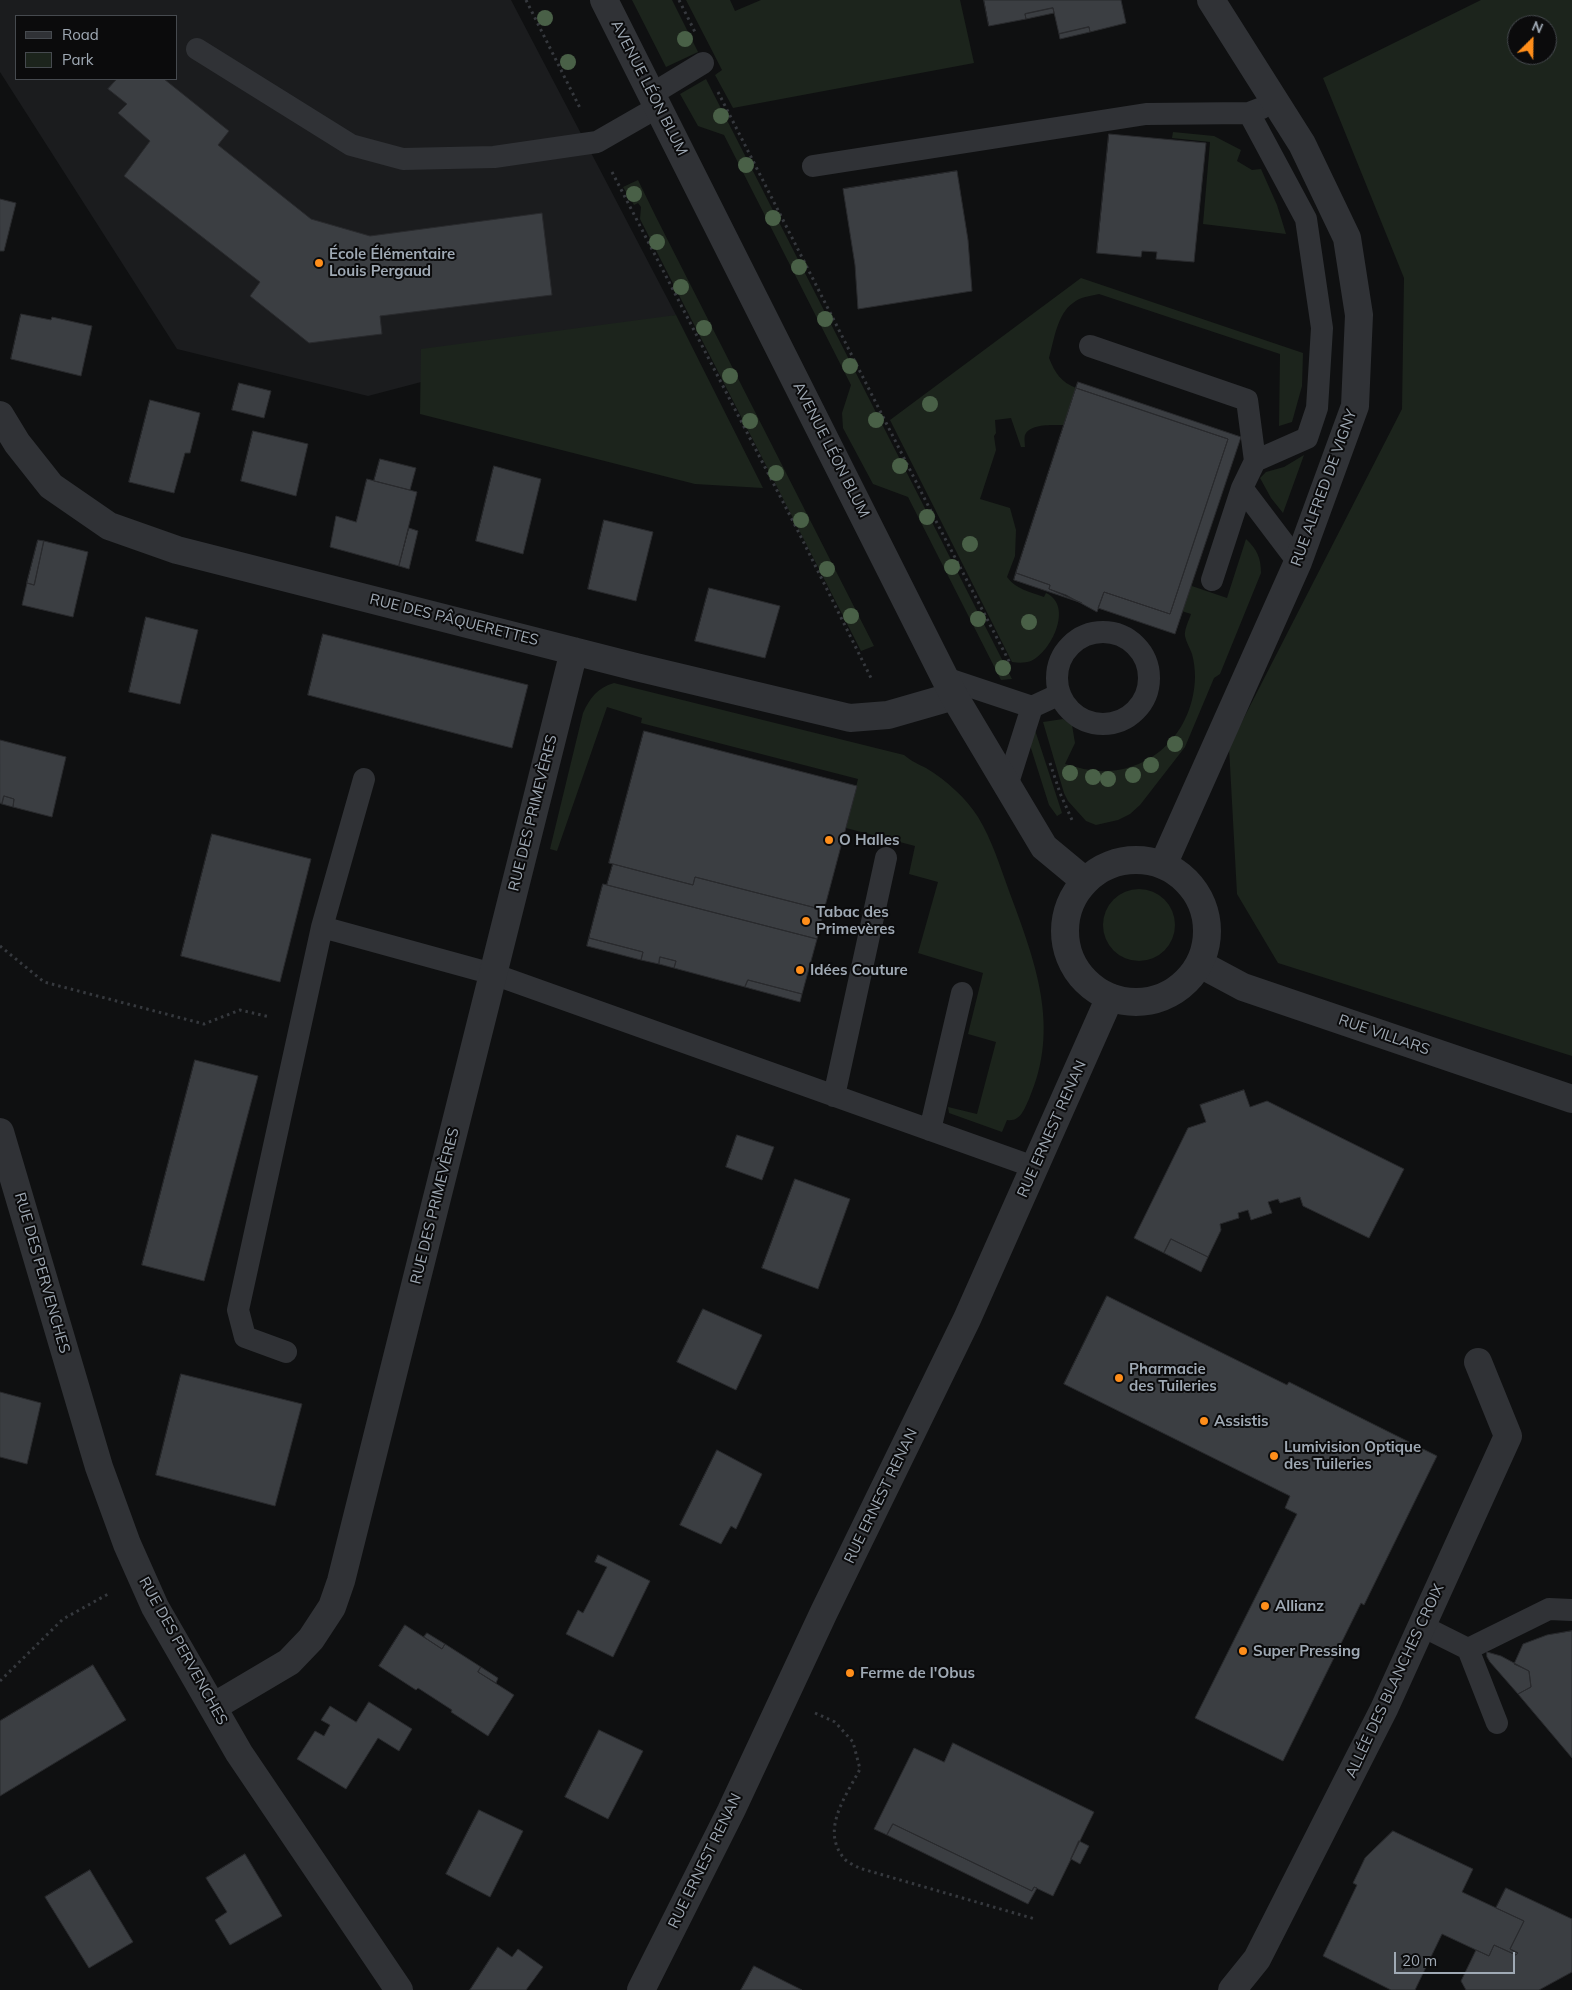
<!DOCTYPE html>
<html>
<head>
<meta charset="utf-8">
<style>
	body { margin:0 }
	#map { position:relative; width:1572px; height:1990px; overflow:hidden; background:#0f1011; font-family:Mulish,sans-serif }
	canvas { display:block }
	.legend { position:absolute; left:15px; top:15px; width:162px; height:65px; box-sizing:border-box; background:#0b0b0c; border:1px solid #464a4f; margin:0; padding:6px 9px; list-style:none; font-size:15px; color:#9fa9b4 }
	.legend li { display:flex; align-items:center; gap:10px; height:25px }
	.legend b { width:25px; border:1px solid #464a4f }
	.north { position:absolute; left:1507px; top:15px; width:50px; height:50px; box-sizing:border-box; background:#0b0b0c; border:1px solid #464a4f; border-radius:50%; rotate:23deg; font-size:14px; font-weight:700; line-height:20px; text-align:center; color:#9fa9b4 }
	.north::after { content:''; display:block; margin:auto; width:18px; height:22px; background:#ff8e1a; clip-path:polygon(50% 0,100% 100%,50% 72%,0 100%) }
	.scale { position:absolute; left:1394px; top:1952px; width:121px; height:22px; box-sizing:border-box; border:2px solid #9fa9b4; border-top:0; padding-left:6px; font-size:15px; line-height:18px; white-space:nowrap; color:#9fa9b4; -webkit-text-stroke:4px #0b0b0c; paint-order:stroke }
</style>
</head>
<body>
<div id="map">
<canvas width="1572" height="1990"></canvas>
<ul class="legend">
<li><b style="height:6px;background:#303236"></b>Road</li>
<li><b style="height:14px;background:#1c241c"></b>Park</li>
</ul>
<div class="north">N</div>
<div class="scale">20 m</div>
</div>
<script>
const ctx = document.querySelector('canvas').getContext('2d');
ctx.lineJoin = 'round';
function paint(path, color) { ctx.fillStyle = color; ctx.fill(path, 'evenodd'); }
function trace(path, color, width, dash) { ctx.strokeStyle = color; ctx.lineWidth = width; ctx.lineCap = dash ? 'butt' : 'round'; ctx.setLineDash(dash || []); ctx.stroke(path); }
function drawText(font, color, halo, rows, align = 'center') {
  ctx.font = font + ' Mulish,sans-serif'; ctx.lineWidth = 4; ctx.setLineDash([]); ctx.textBaseline = 'middle'; ctx.strokeStyle = halo; ctx.fillStyle = color; for (const [text, x, y, turn = 0] of rows) {
    ctx.save(); ctx.translate(x, y); ctx.rotate((+turn || 0) * Math.PI / 180); ctx.textAlign = isNaN(turn) ? turn : align; if (halo) ctx.strokeText(text, 0, 0); ctx.fillText(text, 0, 0); ctx.restore();
  }
}
paint(new Path2D(`
	M0 0H511L676 315 368 396 177 349 0 72ZM16 16H176V79H16Z`), '#1b1c1e');
paint(new Path2D(`
	M632 0H672L698 52 666 67Z
	M686 0H730L735 11 761 0H960L974 63 733 108 715 75 722 70Z
	M1481 0H1572V1056L1278 963 1237 894 1229 747 1402 409 1404 278 1323 78ZM1517 25H1547V55H1517Z
	M706 79 1012 679 1001 680 908 497 873 484 843 428 842 413 851 385 724 135 698 126 680 94Z
	M1173 132 1214 136 1241 150 1237 161 1252 170 1261 169 1277 205 1286 234 1203 224 1210 142 1172 138Z
	M638 180 656 217 874 646 861 651 640 219 641 207 638 203 634 205 623 187Z
	M1081 278 1303 353 1302 386 1292 422 1279 426 1280 354 1099 294C1090 296 1080 297 1073 303 1057 314 1054 341 1049 358 1055 373 1061 382 1076 388L1064 425C1054 425 1030 423 1025 435 1024 438 1025 444 1025 447H1021L1011 418 995 420 996 433 994 436 996 450 980 499 1010 508 1016 530 1015 556 1007 577C1015 589 1031 592 1044 597L1046 593C1074 606 1051 652 1031 661 1025 663 1019 663 1012 662L890 420Z
	M676 315 763 488 695 484 420 414 421 349Z
	M1304 455 1283 513 1271 498 1260 478 1266 472 1284 467Z
	M1246 539C1257 549 1261 558 1261 573L1220 674 1214 678 1185 747 1140 805 1130 814 1118 820 1096 825 1086 821 1068 801 1064 793 1043 722 1063 719 1072 725 1075 743 1065 764C1079 768 1093 772 1107 771 1158 769 1194 727 1195 677 1195 670 1194 661 1192 654 1190 648 1186 642 1185 636 1184 630 1189 620 1191 614L1172 608 1180 582 1227 598Z
	M614 683 904 755C911 761 918 764 926 768 946 780 966 798 978 817 992 840 1000 866 1009 891 1035 961 1061 1027 1029 1099 1024 1110 1020 1122 1007 1120L1002 1132 949 1113 948 1107 977 1114 996 1042 968 1034 983 973 918 953 938 882 909 874 915 846 846 828 858 779 641 723 642 718 607 707 557 851 550 849 583 713C590 698 597 688 614 683Z
	M1034 727 1062 813 1057 816 1049 805 1029 742Z
	M1103 925a36 36 0 1 1 72 0a36 36 0 1 1-72 0Z`), '#1c241c');
const building = new Path2D(`
	M984 0H1121L1126 23 1090 32 1089 27 1059 34 1053 8 1025 14 1026 19 989 26Z
	M1053 8 1054 13 1026 19 1025 14Z
	M1089 27 1090 32 1060 39 1059 34Z
	M117 79H164L229 131 218 145 311 219 370 236 542 213 552 295 380 316 382 334 309 343 250 296 260 282 124 176 150 141 118 113 127 104 108 89Z
	M1109 134 1206 143 1194 262 1156 259 1157 252 1142 251 1141 257 1097 253Z
	M957 171 968 240 972 291 858 309 855 265 843 189Z
	M0 199 16 203 4 251H0Z
	M21 314 51 320 52 317 92 326 81 376 11 359Z
	M1078 382 1241 437 1175 634 1098 608 1104 592 1170 614 1228 439 1076 388Z
	M239 383 271 391 264 418 232 410Z
	M1076 388 1228 439 1170 614 1104 592 1097 612 1066 595 1049 589 1050 585 1016 573Z
	M150 400 200 413 190 453H185L174 493 129 482Z
	M253 431 308 444 296 496 241 481Z
	M380 459 416 468 410 490 374 481Z
	M494 466 541 479 523 554 476 541Z
	M367 479 417 492 399 566 330 547 336 516 356 522Z
	M604 520 653 532 636 601 588 589Z
	M409 528 418 531 409 569 399 566Z
	M38 540 44 541 34 585 27 583Z
	M44 541 88 552 73 617 22 605 27 583 34 585Z
	M1016 573 1050 585 1049 589 1082 603 1014 580Z
	M709 588 780 606 765 658 695 641Z
	M146 617 198 630 180 704 129 692Z
	M323 634 528 685 512 748 308 695Z
	M644 731 857 786 824 910 695 877 693 885 609 863Z
	M0 740 66 757 52 817 13 807 14 799 4 796 2 804 0 803Z
	M4 796 14 799 13 807 2 804Z
	M212 834 311 859 280 982 181 956Z
	M613 864 693 885 695 877 824 910 817 939 607 885Z
	M603 884 817 939 802 994 748 980 745 987 674 968 676 961 660 957 659 964 641 960 643 952 589 938Z
	M589 938 643 952 641 960 587 946Z
	M660 957 676 961 674 968 659 964Z
	M748 980 802 994 800 1002 745 987Z
	M195 1060 258 1076 204 1281 142 1265Z
	M1244 1090 1250 1107 1267 1101 1404 1169 1369 1238 1303 1206 1300 1197 1280 1203 1278 1199 1268 1202 1272 1213 1251 1220 1248 1210 1238 1213 1239 1218 1220 1224 1221 1230 1208 1257 1171 1239 1164 1253 1134 1238 1188 1128 1206 1122 1200 1105Z
	M737 1135 774 1147 762 1180 726 1167Z
	M795 1179 850 1199 818 1289 762 1268Z
	M1171 1239 1208 1257 1201 1272 1164 1253Z
	M1107 1296 1287 1385 1289 1382 1437 1456 1364 1605 1361 1603 1283 1761 1195 1718 1297 1514 1285 1508 1290 1496 1064 1384Z
	M703 1309 762 1335 736 1390 677 1362Z
	M181 1374 302 1404 275 1506 156 1475Z
	M0 1392 41 1403 27 1464 0 1457Z
	M717 1450 762 1474 736 1529 731 1526 721 1544 680 1525Z
	M598 1555 650 1581 613 1657 566 1634 578 1610 583 1613 607 1567 595 1562Z
	M405 1625 442 1649 445 1644 481 1667 478 1672 514 1695 488 1736 451 1712 452 1710 418 1688 416 1690 379 1666Z
	M1572 1631V1758L1518 1694 1531 1687 1529 1671 1514 1664 1523 1644 1547 1635Z
	M427 1633 445 1644 442 1649 424 1637Z
	M1487 1652 1501 1656 1529 1671 1531 1687 1518 1694 1490 1662 1487 1657Z
	M93 1665 126 1720 0 1796V1721Z
	M481 1667 498 1678 496 1683 478 1672Z
	M369 1702 412 1729 399 1751 378 1738 346 1789 297 1759 315 1731 324 1736 330 1725 321 1720 330 1706 356 1722Z
	M599 1730 643 1751 608 1819 565 1797Z
	M953 1743 1094 1812 1053 1896 1034 1887 1032 1891 893 1824 887 1835 874 1829 914 1748 944 1762Z
	M479 1810 523 1831 490 1897 446 1874Z
	M893 1824 1032 1891 1034 1887 1037 1888 1028 1904 887 1835Z
	M1393 1831 1473 1869 1462 1892 1524 1921 1510 1949 1518 1953 1516 1955 1494 1945 1489 1956 1442 1934 1415 1990H1391L1323 1956 1357 1885 1353 1883 1365 1858Z
	M1079 1841 1089 1846 1080 1864 1071 1859Z
	M245 1854 282 1916 230 1945 215 1920 227 1912 206 1878Z
	M90 1870 133 1942 89 1968 45 1897Z
	M1506 1888 1572 1919V1972L1539 1990H1466L1461 1981 1476 1950 1489 1956 1494 1945 1516 1955 1518 1953 1510 1949 1524 1921 1496 1908Z
	M498 1947 512 1957 518 1949 543 1967 526 1990H470Z
	M754 1966 802 1990H741Z`);
paint(building, '#3b3e42');
trace(building, '#292a2d', 1);
trace(new Path2D(`
	M526 0 581 110
	M679 0 695 32
	M718 92 937 523 1011 665
	M612 172 797 529 872 680
	M1050 763 1060 793 1072 820
	M0 946 44 982 204 1024 240 1010 270 1017
	M0 1681 63 1619 110 1593
	M815 1713 835 1722 853 1742 860 1769C846 1796 821 1829 843 1857 846 1862 854 1865 859 1868L1035 1919`), '#36393e', 3, [2.5, 4]);
trace(new Path2D(`
	M197 49 351 145 403 159 494 157 597 142 651 111 656 100 657 91 703 63
	M1249 113 1306 219 1322 328 1317 408 1307 438 1255 461 1242 488 1298 562
	M813 166 1146 114 1249 113 1262 108
	M1090 346 1247 400 1255 461
	M1212 580 1242 488
	M1057 678a46 46 0 1 1 92 0a46 46 0 1 1-92 0Z
	M945 678 1032 707 1060 694
	M364 779 322 927 493 974 1034 1167
	M1007 786 1032 707
	M834 1096 886 858
	M930 1130 962 993
	M286 1352 245 1337 238 1310 322 927
	M1422 1626 1468 1649 1497 1723
	M1468 1649 1549 1609 1572 1610`), '#303236', 22);
trace(new Path2D(`
	M0 415 17 443 51 486 109 526 177 550 636 667 850 718 888 715 954 696
	M1200 964 1243 987 1572 1099
	M0 1132 99 1467 127 1544 155 1607 239 1753 399 1990
	M213 1707 289 1662 311 1639 332 1607 341 1581 574 651
	M1232 1990 1257 1959 1384 1709 1508 1436 1478 1362`), '#303236', 28);
trace(new Path2D(`
	M604 0 954 696 1044 847 1085 881
	M1065 931a71 71 0 1 1 142 0a71 71 0 1 1-142 0Z
	M1163 865 1298 562 1355 406 1359 315 1347 238 1302 144 1211 0
	M641 1990 731 1811 824 1612 967 1319 1110 997`), '#303236', 28);
ctx.fillStyle = '#496047';
for (const [x, y] of [
	[545,18],
	[685,39],
	[568,62],
	[721,116],
	[746,165],
	[634,194],
	[773,218],
	[657,242],
	[799,267],
	[681,287],
	[825,319],
	[704,328],
	[850,366],
	[730,376],
	[930,404],
	[876,420],
	[750,421],
	[900,466],
	[776,473],
	[927,517],
	[801,520],
	[970,544],
	[952,567],
	[827,569],
	[851,616],
	[978,619],
	[1029,622],
	[1003,668],
	[1175,744],
	[1151,765],
	[1070,773],
	[1133,775],
	[1093,777],
	[1108,779]
]) { ctx.beginPath(); ctx.arc(x, y, 8, 0, 2 * Math.PI); ctx.fill(); }
for (const [x, y, r, color] of [
	[319,263,5,"#ff8e1a"],
	[829,840,5,"#ff8e1a"],
	[806,921,5,"#ff8e1a"],
	[800,970,5,"#ff8e1a"],
	[1119,1378,5,"#ff8e1a"],
	[1204,1421,5,"#ff8e1a"],
	[1274,1456,5,"#ff8e1a"],
	[1265,1606,5,"#ff8e1a"],
	[1243,1651,5,"#ff8e1a"],
	[850,1673,5,"#ff8e1a"]
]) { const dot = new Path2D(); dot.arc(x, y, r, 0, 2 * Math.PI); ctx.fillStyle = color; ctx.fill(dot); trace(dot, '#0b0b0c', 2); }
drawText('15px', '#9fa9b4', '#0b0b0c', [
	["AVENUE LÉON BLUM",649,88,63],
	["AVENUE LÉON BLUM",831,450,63],
	["RUE ALFRED DE VIGNY",1324,488,-70],
	["RUE DES PÂQUERETTES",454,620,14],
	["RUE DES PRIMEVÈRES",533,813,-76],
	["RUE VILLARS",1384,1035,19],
	["RUE ERNEST RENAN",1052,1129,-66],
	["RUE DES PRIMEVÈRES",435,1206,-76],
	["RUE DES PERVENCHES",42,1273,74],
	["RUE ERNEST RENAN",881,1496,-64],
	["RUE DES PERVENCHES",183,1651,61],
	["ALLÉE DES BLANCHES CROIX",1395,1681,-65],
	["RUE ERNEST RENAN",705,1861,-64]
]);
drawText('bold 15px', '#9fa9b4', '#0b0b0c', [
	["École Élémentaire",329,254],
	["Louis Pergaud",329,271],
	["O Halles",839,840],
	["Tabac des",816,912],
	["Primevères",816,929],
	["Idées Couture",810,970],
	["Pharmacie",1129,1369],
	["des Tuileries",1129,1386],
	["Assistis",1214,1421],
	["Lumivision Optique",1284,1447],
	["des Tuileries",1284,1464],
	["Allianz",1275,1606],
	["Super Pressing",1253,1651],
	["Ferme de l'Obus",860,1673]
], 'left');
</script>
</body>
</html>
